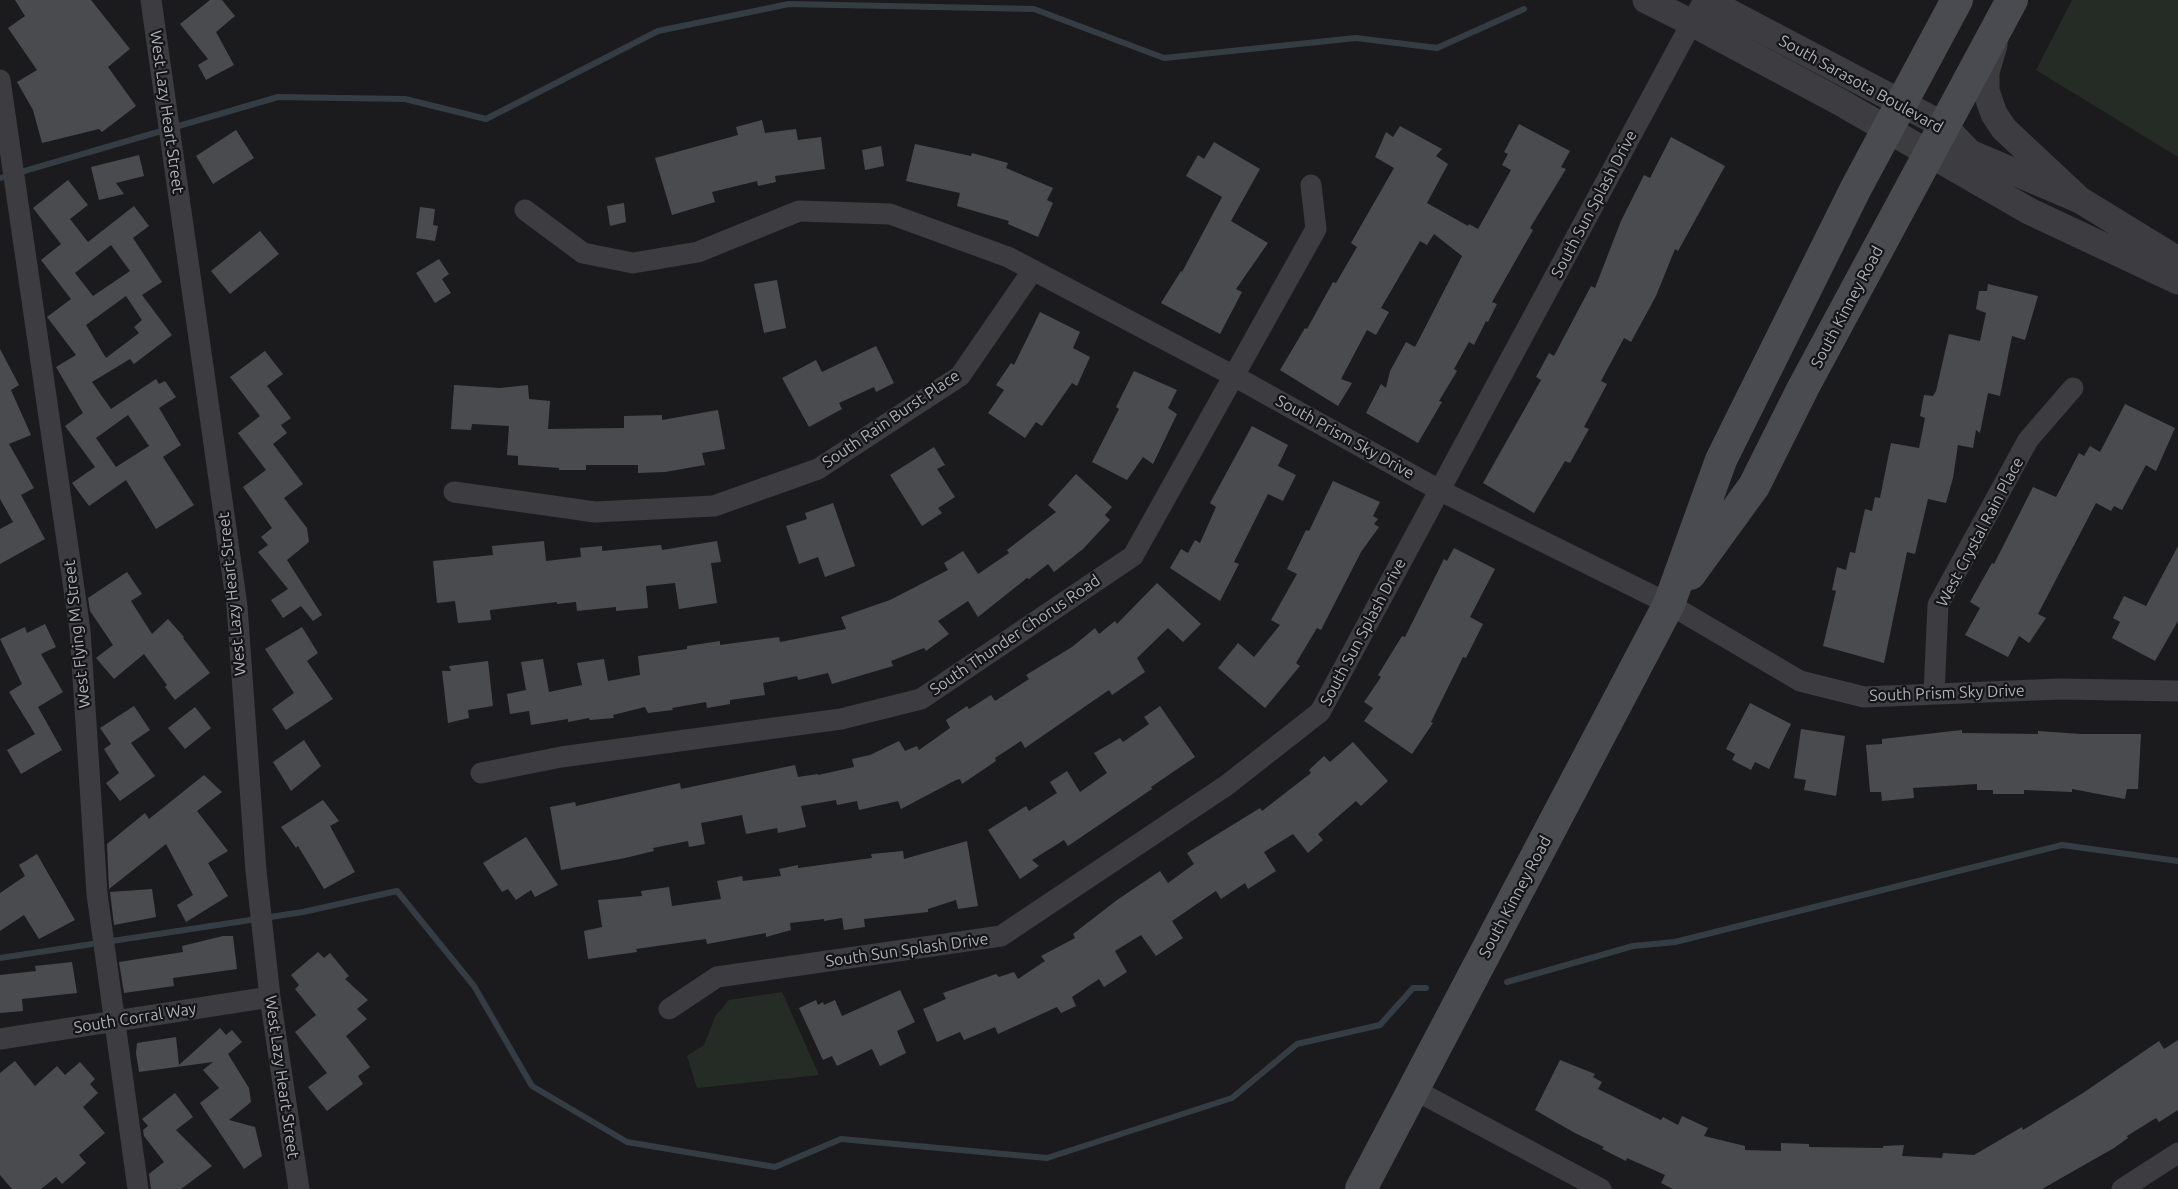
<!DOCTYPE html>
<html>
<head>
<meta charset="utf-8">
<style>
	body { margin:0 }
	canvas { display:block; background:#1b1a1c }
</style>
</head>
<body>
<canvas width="2178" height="1189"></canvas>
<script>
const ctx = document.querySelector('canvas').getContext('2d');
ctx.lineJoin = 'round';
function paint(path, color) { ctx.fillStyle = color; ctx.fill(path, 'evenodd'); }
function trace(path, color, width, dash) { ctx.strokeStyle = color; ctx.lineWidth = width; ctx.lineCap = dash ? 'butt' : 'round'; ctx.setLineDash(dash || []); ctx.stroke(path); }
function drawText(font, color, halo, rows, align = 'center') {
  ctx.font = font + ' Ubuntu,sans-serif'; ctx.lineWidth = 4.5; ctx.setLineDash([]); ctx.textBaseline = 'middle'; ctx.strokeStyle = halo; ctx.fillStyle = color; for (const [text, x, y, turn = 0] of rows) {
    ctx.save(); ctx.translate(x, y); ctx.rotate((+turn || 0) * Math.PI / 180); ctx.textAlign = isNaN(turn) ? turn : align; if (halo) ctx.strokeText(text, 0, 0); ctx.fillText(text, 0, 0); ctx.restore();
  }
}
paint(new Path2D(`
	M2072 0H2178V157L2036 70Z
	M782 992 819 1075 697 1088 687 1056 704 1045 716 1015 729 1000Z`), '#252c26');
trace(new Path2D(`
	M0 178 278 97 405 99 486 119 658 31 789 4 1034 9 1164 58 1356 38 1437 48 1524 9
	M0 958 303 912 397 891 474 986 532 1086 627 1142 775 1167 841 1139 1047 1158 1232 1098 1297 1044 1380 1025 1413 988H1426
	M1507 982 1633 946 1675 942 2062 845 2178 861`), '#353d44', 6);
paint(new Path2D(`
	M15 0H91L130 49 108 67 136 106 102 132 99 129 42 143 33 110 17 82 37 70 8 28 25 16Z
	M210 0H222L235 16 216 32 234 65 206 80 198 65 208 59 180 24Z
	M762 120 765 133 796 129 798 140 821 137 825 169 775 176 776 182 758 186 757 181 712 192 715 202 672 215 655 158 738 135 736 127Z
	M1519 124 1570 151 1561 167 1566 169 1530 228 1533 230 1492 302 1497 304 1488 322 1486 321 1474 345 1469 342 1454 369 1457 371 1439 401 1442 402 1418 443 1366 413 1381 384 1386 388 1390 371 1406 342 1415 347 1462 256 1434 234 1427 245 1420 241 1381 308 1389 312 1376 335 1367 330 1341 379 1352 383 1338 406 1280 370 1305 328 1307 329 1333 282 1336 283 1357 247 1351 243 1394 168 1375 157 1386 132 1393 137 1400 126 1442 149 1436 156 1448 164 1427 203 1468 226 1469 224 1478 229 1511 170 1502 165 1508 154 1504 152Z
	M236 130 254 158 213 184 196 156Z
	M1671 137 1725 166 1678 251 1675 249 1656 296 1631 342 1624 338 1601 381 1607 384 1584 427 1589 429 1570 463 1565 461 1534 513 1483 483 1541 380 1536 377 1549 353 1554 356 1591 286 1595 288 1621 221 1644 175 1650 178Z
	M1214 142 1260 169 1231 221 1268 243 1236 289 1242 292 1220 334 1161 303 1181 271 1182 272 1222 197 1186 176 1198 155 1204 159Z
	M915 144 971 156 972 153 1008 163 1006 168 1053 188 1047 200 1053 203 1038 237 1008 224 1009 221 957 206 960 193 906 181Z
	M881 146 884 166 865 170 862 150Z
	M139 155 144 176 116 183 124 194 99 200 91 167Z
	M68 180 88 205 70 219 88 242 134 206 149 226 133 238 162 282 142 295 172 335 134 364 130 359 92 382 111 409 156 379 159 384 165 381 176 397 159 408 181 445 163 457 194 505 156 529 126 480 89 506 72 483 95 467 65 426 83 413 56 367 76 355 47 317 71 299 41 260 61 244 33 208ZM111 245 130 271 93 296 75 273ZM126 296 142 320 134 327 139 333 106 358 86 325ZM128 415 149 446 116 467 96 438Z
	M624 203 626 222 610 226 607 206Z
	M420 207 435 209 433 225 438 226 435 241 416 238Z
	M260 231 279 254 230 294 211 271Z
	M439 259 449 274 442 279 451 293 435 303 416 273Z
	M777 280 786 328 764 333 754 284Z
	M1988 284 2038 296 2025 340 2012 336 2000 396 1988 393 1980 433 1976 430 1973 448 1958 445 1953 478 1946 503 1928 499 1915 554 1907 552 1884 663 1823 646 1836 591 1832 590 1837 567 1846 570 1850 552 1855 553 1865 509 1872 511 1875 497 1880 498 1891 443 1919 448 1925 418 1920 416 1924 395 1933 396 1936 391 1949 334 1980 341 1986 313 1976 309 1979 291H1987Z
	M1040 312 1080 332 1073 348 1090 357 1077 386 1072 383 1042 426 1036 422 1025 438 988 413 1004 390 996 385 1011 363 1014 365Z
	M876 346 894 383 876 392 874 387 839 403 842 409 809 427 782 378 816 360 822 372Z
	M0 349 19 385 11 390 31 435 9 444 34 488 21 495 45 539 0 564V529L13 522 0 499Z
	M265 351 283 374 267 386 291 418 281 425 287 433 273 444 303 484 284 498 307 528 309 542 287 560 322 615 313 621 301 606 283 618 271 600 288 589 258 552 268 545 261 537 272 528 243 487 266 470 238 433 260 416 230 377Z
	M1134 371 1177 390 1168 408 1177 414 1153 464 1143 457 1127 480 1092 462 1119 409 1116 407Z
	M454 385 500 388 528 385 529 399 550 401 548 429 624 428V416L662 415V420L718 410 725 449 702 453 705 465 665 472 638 473V465H586V470H559V468L518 465V456L507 455 509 426 472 424 471 430 451 429Z
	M2125 404 2175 428 2156 471 2146 465 2122 510 2114 506 2111 511 2096 503 2038 614 2046 618 2029 643 2019 636 2008 657 1965 635 1980 608 1970 602 1992 563 1994 564 2033 487 2056 497 2079 453 2084 456 2090 446 2100 452Z
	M1252 426 1288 445 1278 466 1296 475 1283 501 1268 494 1234 562 1239 564 1220 601 1170 568 1181 549 1188 553 1195 540 1200 543 1216 507 1210 503Z
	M934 447 945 465 937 469 955 497 938 508 942 513 922 526 890 475Z
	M1076 474 1112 507 1105 515 1110 520 1083 549 1054 572 1048 564 1029 579 1027 578 978 617 968 601 938 621 949 634 926 651 924 648 891 661 893 666 832 684 828 673 798 680 797 676 763 683 765 695 730 700V704L707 708 706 702 672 708 673 710 648 713 645 707 613 715 614 718 590 720 589 718 568 722V719L531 725 529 711 510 714 507 694 526 690 521 662 543 659 549 692 582 685 577 663 604 659 608 681 640 675 638 656 687 649V646L720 641V645L779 637 780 642 846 629 841 617 890 600 948 570 944 563 963 551 978 574 1009 553 1007 550 1056 512 1048 505Z
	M1333 481 1380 502 1373 516 1378 519 1374 524 1379 527 1361 552 1321 630 1317 628 1296 663 1300 666 1265 708 1218 668 1238 643 1254 657 1280 625 1271 620 1297 574 1287 569 1306 530 1309 531Z
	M833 503 855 566 825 577 818 557 799 564 786 526 807 519 805 513Z
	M544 541 546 561 581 557 580 548 602 546V551L661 545 662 550 717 541 721 562 711 563 717 603 679 609 675 583 646 586 648 608 616 611V607L577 611 576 602 557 604V602L490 610 491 620 458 623 455 601 437 603 433 561 493 555 492 546Z
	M2178 546V621L2155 661 2112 638 2120 622 2113 618 2124 596 2146 606Z
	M1454 548 1495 569 1470 617 1483 624 1466 658 1463 657 1431 722 1433 723 1412 754 1364 721 1373 708 1364 702 1381 677 1378 675 1402 636 1405 637 1444 559 1447 561Z
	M127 572 142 594 131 601 152 634 168 619 184 637 183 638 210 673 175 700 165 687 167 685 144 654 114 679 96 658 113 645 90 611 88 598Z
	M1157 583 1201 624 1183 642 1168 628 1137 658 1145 672 1112 695 1109 690 1025 748 1021 741 995 758 996 761 962 784 960 779 956 780 901 809 898 801 859 810 857 801 837 805 836 800 801 806 806 827 778 833 777 828 746 834 742 815 701 823 705 844 689 847 688 841 653 848 654 851 625 858 561 870 550 807 575 802 576 806 680 783 681 789 795 765 798 777 818 774V775L854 767 852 759 870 755 899 741 905 751 917 746 919 750 950 728 946 720 967 706 969 709 991 695 995 701 1029 679 1026 675 1072 647 1095 628 1099 634 1115 621 1117 624Z
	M45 624 56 647 41 654 63 692 38 707 62 750 21 774 7 750 35 734 9 692 22 684 0 639 25 627 27 633Z
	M302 627 318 653 307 661 333 699 286 730 272 709 294 693 265 649Z
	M488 661 493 706 468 710 469 718 448 723 442 671H451L449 666Z
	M1750 703 1791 724 1769 769 1755 762 1751 770 1732 760 1735 754 1726 749Z
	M134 706 150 730 131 743 155 776 120 801 106 783 119 773 104 749 111 744 100 728Z
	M1160 706 1195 757 1151 787 1152 789 1068 846 1064 840 1032 860 1039 866 1020 879 988 830 1026 806 1029 811 1057 793 1050 782 1067 771 1080 792 1107 773 1094 753 1120 738 1123 742 1149 724 1144 717Z
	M195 707 211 728 185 749 168 728Z
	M1801 729 1845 736 1836 796 1804 790 1806 780 1794 778Z
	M1962 730V733L2038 734V731L2081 734H2141L2138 789H2127L2125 799 2072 789V792L2024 790V794H1993V790H1977V784L1913 788 1914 798 1882 801 1881 792H1870L1866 745 1882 744V739Z
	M304 740 321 766 291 791 273 762Z
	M1353 742 1388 781 1361 806 1356 801 1318 834 1323 840 1308 853 1293 834 1264 852 1276 871 1248 889 1245 883 1221 899 1216 891 1172 921 1183 938 1156 956 1141 935 1115 951 1127 972 1104 987 1099 979 1072 997 1076 1006 1061 1013 1057 1007 998 1034 995 1027 964 1040 960 1032 937 1042 923 1009 946 999 943 993 996 974 999 977 1014 972 1018 979 1045 961 1041 956 1075 938 1073 934 1117 900 1160 871 1168 883 1194 864 1187 853 1260 808 1262 811 1311 773 1309 770 1324 756 1330 762Z
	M204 775 222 792 197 811 228 851 208 863 228 896 186 922 177 905 193 895 166 844 109 889 107 844 145 813 149 819Z
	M323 800 339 821 330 826 355 872 324 889 298 846 296 848 281 827Z
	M526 837 558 885 535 897 531 890 516 900 508 889 502 892 483 863Z
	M967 841 978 906 958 909 956 900 928 909V912L864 919 865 927 844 930 842 918 824 921V919L790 923 791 930 766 937V933L707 944 706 939 636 949 637 952 588 959 584 931 602 927 598 900 642 896 641 891 669 887 672 906 721 899 717 881 742 876 743 881 781 876 779 869 798 865V868L872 858 871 854 903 851 904 859Z
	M37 854 75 920 39 939 24 915 0 931V893L25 876 19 865Z
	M152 889 156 917 114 925 110 892Z
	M223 936H233L237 969 173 978 174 986 124 993 119 962 183 952 182 946Z
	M318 952 324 958 330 953 349 976 345 979 368 1000 357 1009 367 1019 346 1036 370 1067 358 1076 363 1084 327 1111 308 1087 327 1073 295 1032 316 1015 295 989 299 985 291 975Z
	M72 962 77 993 22 999 23 1011 0 1013V975L36 971 35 966Z
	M900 990 915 1022 897 1031 906 1053 880 1066 872 1049 837 1066 832 1056 823 1060 799 1008 816 1000 818 1005 823 1002 824 1005 835 1000 842 1016Z
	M220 1028 226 1035 232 1030 242 1042 228 1054 249 1088 251 1102 229 1120 255 1127 262 1156 244 1169 200 1103 219 1088 203 1070 213 1062 139 1072 136 1053 137 1043 176 1037 179 1065Z
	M2178 1040V1110L2159 1122 2156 1118 2127 1136 2128 1138 2114 1148 2042 1189H1673L1661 1183 1665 1175 1627 1158 1626 1161 1602 1149 1604 1147 1575 1133 1535 1110 1560 1060 1595 1074 1593 1077 1602 1082 1598 1089 1661 1120 1663 1117 1678 1125 1682 1116 1708 1128 1704 1136 1745 1146V1150L1781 1151V1143L1809 1144V1147L1883 1148V1146L1904 1145 1902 1156 1942 1158 1943 1153 1974 1155 2022 1127 2023 1130 2083 1093 2159 1041 2164 1049Z
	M15 1061 35 1086 57 1066 65 1075 80 1062 95 1079 90 1084 98 1093 83 1107 105 1133 79 1155 86 1163 62 1184 56 1177 41 1189H12L0 1175V1073Z
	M175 1093 193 1117 176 1130 212 1166 181 1189H151L149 1174 164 1162 144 1136 143 1130 148 1126 142 1119Z`), '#4a4b4e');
trace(new Path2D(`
	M151 0 237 606 256 871 270 997 299 1189
	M0 80 80 630 97 894 138 1189
	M525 210 583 253 633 263 698 252 799 211 890 214 1008 257 1234 376 1439 490 1669 604 1800 681 1864 697 2060 689 2178 691
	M454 492 595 512 714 506 818 469 960 376 1033 270
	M1934 694 1938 605 2028 440 2073 388
	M481 773 561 757 841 719 921 699 1133 556 1316 229 1311 185
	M669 1009 717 977 1001 936 1227 785 1320 712 1704 0
	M0 1039 270 997
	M1413 1089 1601 1189
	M2122 1189 2178 1153`), '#3c3c41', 21);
trace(new Path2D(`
	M1646 0 1692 23 1838 101 2029 211 2178 281
	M1706 0 1943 125 1970 153 2080 200
	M1994 45 1986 72V91L1994 114 2004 129 2080 200 2178 260`), '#3c3c41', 27);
trace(new Path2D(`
	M1690 574 1754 486 1803 388 2012 0
	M1361 1189 1669 604 1721 460 1856 188 1957 0`), '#4a4b51', 32);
drawText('16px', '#aeb1ba', '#151517', [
	["South Sarasota Boulevard",1861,84,29],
	["West Lazy Heart Street",167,112,82],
	["South Sun Splash Drive",1594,204,-62],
	["South Kinney Road",1847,307,-62],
	["South Rain Burst Place",891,419,-34],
	["South Prism Sky Drive",1345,437,29],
	["West Crystal Rain Place",1980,532,-62],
	["West Lazy Heart Street",232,594,-96],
	["South Sun Splash Drive",1363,632,-62],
	["West Flying M Street",77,634,-96],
	["South Thunder Chorus Road",1015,635,-34],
	["South Prism Sky Drive",1947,693,-2],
	["South Kinney Road",1515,897,-62],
	["South Sun Splash Drive",907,950,-8],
	["South Corral Way",135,1018,-9],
	["West Lazy Heart Street",282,1077,82]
]);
</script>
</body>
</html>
